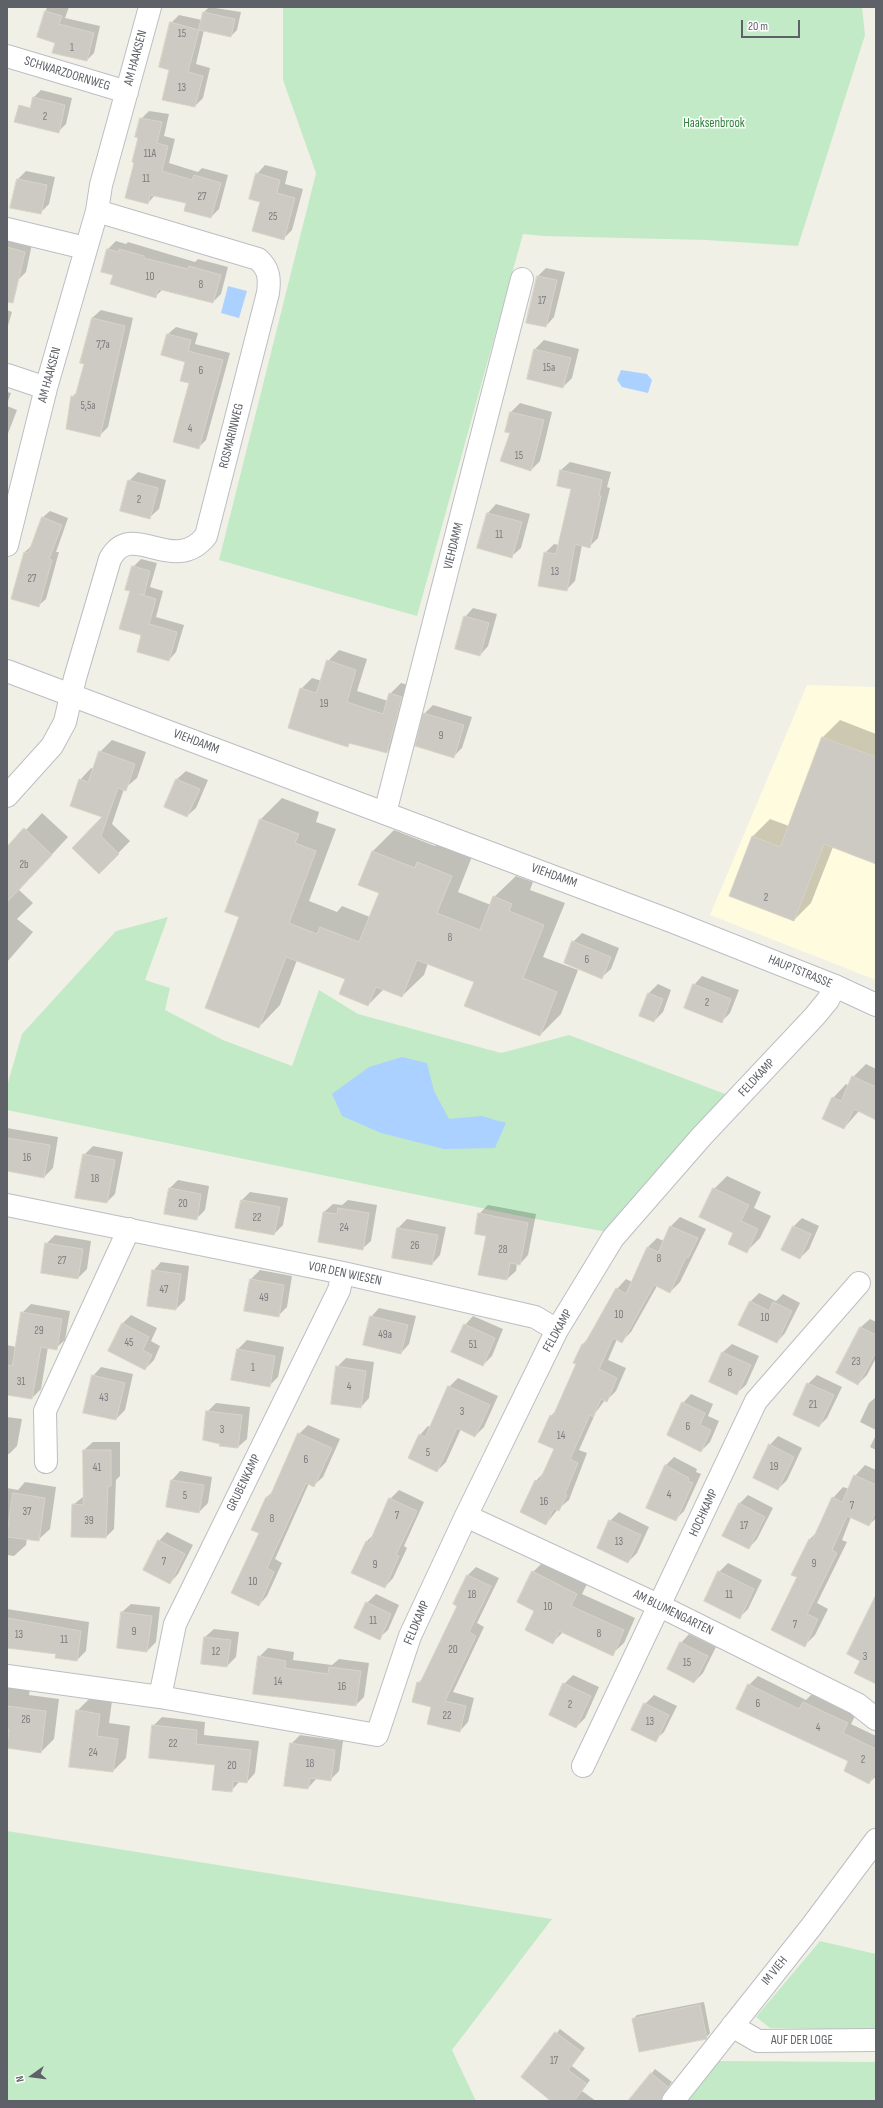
<!DOCTYPE html>
<html>
<head>
<meta charset="utf-8">
<style>
	body { margin:0 }
	#map { position:relative; width:883px; height:2108px; overflow:hidden; background:#f1f0e7; font-family:"Sofia Sans Condensed",sans-serif }
	canvas { display:block }
	.frame { position:absolute; inset:0; border:8px solid #5e6268; pointer-events:none }
	.north { position:absolute; left:12px; top:2056px; width:40px; height:40px; -webkit-text-stroke:3px #fff; paint-order:stroke; rotate:256deg; font-size:11px; font-weight:700; line-height:16px; text-align:center; color:#5e6268 }
	.north::after { content:''; display:block; margin:auto; width:14px; height:18px; background:#5e6268; clip-path:polygon(50% 0,100% 100%,50% 72%,0 100%) }
	.scale { position:absolute; left:741px; top:20px; width:59px; height:18px; box-sizing:border-box; border:2px solid #5e6268; border-top:0; padding-left:5px; font-size:12px; line-height:14px; white-space:nowrap; color:#5e6268; -webkit-text-stroke:3px #fff; paint-order:stroke }
</style>
</head>
<body>
<div id="map">
<canvas width="883" height="2108"></canvas>
<div class="frame"></div>
<div class="north">N</div>
<div class="scale">20 m</div>
</div>
<script>
const ctx = document.querySelector('canvas').getContext('2d');
ctx.lineJoin = 'round';
function paint(path, color) { ctx.fillStyle = color; ctx.fill(path, 'evenodd'); }
function trace(path, color, width, dash) { ctx.strokeStyle = color; ctx.lineWidth = width; ctx.lineCap = dash ? 'butt' : 'round'; ctx.setLineDash(dash || []); ctx.stroke(path); }
function drawText(font, color, halo, rows, align = 'center') {
  ctx.font = font + ' "Sofia Sans Condensed",sans-serif'; ctx.lineWidth = 3; ctx.setLineDash([]); ctx.textBaseline = 'middle'; ctx.strokeStyle = halo; ctx.fillStyle = color; for (const [text, x, y, turn = 0] of rows) {
    ctx.save(); ctx.translate(x, y); ctx.rotate((+turn || 0) * Math.PI / 180); ctx.textAlign = isNaN(turn) ? turn : align; if (halo) ctx.strokeText(text, 0, 0); ctx.fillText(text, 0, 0); ctx.restore();
  }
}
paint(new Path2D(`
	M807 685 876 687V980L710 915Z`), '#fffbdf');
paint(new Path2D(`
	M283 7H862L865 35 798 246 706 240 543 236 523 234 417 616 219 560 316 173 283 80Z
	M168 917 145 980 170 988 165 1010 223 1040 292 1066 319 990 358 1014 501 1053 569 1035 728 1095 613 1233 530 1218 7 1110V1086L22 1034 116 931Z
	M7 1831 552 1919 452 2050 476 2101H7Z
	M820 1941 876 1954V2030L770 2028 756 2017Z
	M717 2061 876 2062V2101H687Z`), '#c3eac7');
paint(new Path2D(`
	M228 286 247 291 239 318 221 313Z
	M621 370 647 374 652 380 648 393 622 387 617 380Z
	M402 1057 427 1063 434 1091 449 1119 482 1116 506 1123 495 1148 444 1149 381 1133 342 1116 332 1094 369 1067Z`), '#aad1ff');
paint(new Path2D(`
	M47 7H69L65 18 100 26 94 53 87 60 56 42 38 36Z
	M209 7 241 12 237 30 231 36 204 30 196 64 210 68 203 98 195 106 170 69 171 23 179 15 202 20 204 12Z
	M41 90 72 98 66 124 58 132 34 97Z
	M149 111 169 114 164 136 175 139 169 163 198 172 202 168 228 175 219 209 211 217 187 203 155 195 148 203 135 163 141 119Z
	M265 165 288 171 285 184 303 189 292 230 283 239 261 201 257 174Z
	M26 171 55 177 49 204 40 213 18 179Z
	M7 238 32 244 26 272 18 280 7 277Z
	M116 241 126 244 128 242 195 262 198 259 228 267 221 294 213 302 163 289 155 297 114 275 108 249Z
	M546 268 565 272 554 317 546 326 538 276Z
	M7 310 12 312 7 329Z
	M101 310 133 318 108 427 99 436 72 397 78 391 86 364 92 318Z
	M176 327 198 333 195 344 230 353 206 440 198 448 187 361 162 355 168 334Z
	M544 340 579 349 572 378 563 387 528 378 535 349Z
	M7 392 11 393 7 404Z
	M520 403 552 412 540 461 531 470 511 432 506 431 511 412Z
	M7 406 17 410 7 436Z
	M570 462 611 472 607 487 610 488 598 538 589 547 582 545 575 581 566 590 545 553 554 544 559 545 572 488 561 470Z
	M138 472 166 480 159 509 150 517 129 481Z
	M496 504 530 514 521 548 512 556 488 513Z
	M50 511 68 518 56 552H59L46 599 38 606 12 598 25 552 32 545 42 518Z
	M141 559 157 563 150 587 163 591 156 617 184 625 176 652 169 660 142 634 131 591 133 567Z
	M473 608 497 614 488 646 480 655 465 617Z
	M339 650 367 659 357 691 388 701 390 694 401 683 412 686 398 741 387 752 351 742 348 745 301 689 312 678 322 681 328 661Z
	M433 705 472 717 462 748 454 756 424 714Z
	M840 720 876 734V863L833 847 811 903 794 920 753 836 770 819 789 826 823 737Z
	M112 740 146 752 137 778 124 789 112 824 130 841 99 873 74 848 104 817 80 780 91 768 94 769 100 752Z
	M186 771 208 780 196 808 187 816 165 806 177 779Z
	M282 798 319 812 316 822 336 829 309 901 337 912 342 906 370 917 380 892 360 884 373 851 394 830 435 846 440 841 473 854 458 892 491 905 494 897 516 876 533 882 530 890 565 903 543 957 578 970 561 1014 540 1035 475 982 428 963 424 975 402 996 384 989 368 1005 346 979 297 960 280 1005 259 1027 240 917 260 820Z
	M42 813 68 837 19 890 33 903 17 919 33 932 7 962V850Z
	M582 933 619 948 611 969 602 977 573 942Z
	M702 976 739 990 730 1013 721 1022 694 985Z
	M658 984 671 990 663 1012 654 1021 640 1015 649 993Z
	M866 1064 876 1069V1119L859 1111 844 1128 833 1098 846 1084 849 1086 853 1077Z
	M7 1128 58 1137 53 1168 44 1177 7 1170Z
	M93 1146 123 1152 115 1194 107 1202 84 1155Z
	M727 1176 761 1192 754 1208 771 1216 760 1238 747 1251 734 1233 714 1189Z
	M178 1180 209 1186 205 1210 196 1219 170 1188Z
	M250 1192 288 1198 283 1225 274 1234 242 1200Z
	M348 1200 377 1205 371 1241 362 1249 324 1212 333 1204 342 1205Z
	M488 1205 536 1214 528 1255 520 1264H517L516 1271 507 1279 479 1214Z
	M680 1217 706 1229 680 1282 670 1292 657 1286 631 1332 621 1342 617 1339 608 1360 626 1368 616 1391 606 1401 605 1400 596 1412 579 1450 587 1453 569 1500 558 1509 546 1524 536 1481 545 1471 556 1448 551 1416 556 1410 577 1364 574 1363 583 1344 589 1337 617 1289 626 1279 632 1282 648 1247 657 1238 664 1241 671 1226Z
	M802 1218 819 1226 809 1249 800 1258 794 1226Z
	M407 1219 446 1227 440 1255 432 1264 393 1257 398 1228Z
	M55 1235 91 1241 87 1269 78 1278 46 1244Z
	M161 1262 189 1266 185 1300 176 1309 153 1271Z
	M260 1270 292 1276 287 1307 278 1316 251 1279Z
	M759 1293 776 1301 783 1294 800 1303 785 1333 777 1342 750 1302Z
	M31 1304 70 1311 65 1340 56 1348 48 1347 41 1389 32 1398 7 1394V1345L16 1347 22 1313Z
	M379 1308 416 1316 409 1344 401 1353 371 1317Z
	M131 1315 157 1328 151 1341 160 1346 154 1360 145 1369 123 1323Z
	M473 1316 503 1329 492 1356 483 1365 465 1325Z
	M870 1319 876 1322V1358L867 1375 858 1384 837 1373 861 1327Z
	M247 1340 284 1347 278 1377 269 1386 232 1379 238 1349Z
	M732 1344 759 1356 746 1385 737 1393 710 1381 723 1352Z
	M346 1358 374 1362 369 1398 361 1407 337 1367Z
	M101 1367 133 1374 125 1410 116 1419 93 1376Z
	M817 1375 842 1387 827 1418 819 1426 808 1384Z
	M458 1378 498 1396 484 1427 475 1436 461 1429 446 1462 437 1471 420 1435 428 1426 431 1427 449 1387Z
	M691 1394 713 1404 708 1416 719 1421 710 1442 701 1451 683 1403Z
	M876 1397V1430L860 1422 869 1403Z
	M216 1403 250 1407 247 1439 238 1447 221 1443 207 1412Z
	M7 1417 22 1419 17 1446 9 1454H7Z
	M308 1425 340 1439 323 1477 314 1485 309 1483 275 1559 282 1563 267 1596 259 1605 267 1497 274 1490 299 1434Z
	M876 1435V1450L870 1447Z
	M778 1436 802 1448 787 1480 778 1489 770 1445Z
	M93 1442H120V1476L116 1480 114 1529 106 1537 73 1505 84 1496V1450Z
	M674 1457 697 1469 696 1472 701 1474 684 1511 675 1520 665 1466Z
	M865 1465 876 1470V1518L869 1525 851 1517 842 1540 847 1542 817 1603 828 1609 815 1635 805 1645 798 1577 809 1540 817 1532 833 1498 843 1487 849 1489 855 1476Z
	M180 1471 212 1477 208 1503 199 1512 172 1480Z
	M25 1482 56 1487 50 1529 38 1540 27 1538 26 1545 14 1556 7 1555V1488L18 1490Z
	M399 1490 424 1502 404 1546 407 1548 393 1578 385 1587 366 1542 373 1535 390 1499Z
	M748 1495 773 1508 757 1539 749 1548 739 1504Z
	M619 1512 649 1527 637 1553 628 1562 610 1521Z
	M167 1532 193 1545 178 1574 170 1583 159 1541Z
	M545 1560 588 1582 582 1594 635 1618 624 1643 612 1654 563 1632 553 1642 536 1611 533 1572Z
	M728 1563 762 1580 748 1609 740 1617 719 1572Z
	M476 1567 499 1578 477 1623 484 1627 453 1692 474 1698 468 1722 460 1731 433 1706 418 1683 425 1676 458 1606 467 1576Z
	M376 1594 399 1605 388 1630 379 1638 367 1603Z
	M131 1604 160 1607 156 1642 147 1651 122 1612Z
	M7 1609 89 1622 86 1651 77 1660 57 1653 7 1647Z
	M214 1629 239 1632 236 1657 227 1666 205 1637Z
	M689 1634 716 1647 703 1673 694 1682 681 1643Z
	M268 1648 294 1652 293 1660 332 1665 339 1659 369 1663 364 1697 356 1705 259 1657Z
	M573 1675 599 1687 585 1718 576 1727 564 1684Z
	M758 1676 806 1700 812 1694 856 1714 851 1724 876 1736V1776L869 1783 850 1761 749 1685Z
	M7 1687 30 1689 29 1695 59 1699 54 1739 41 1752 10 1728H7Z
	M654 1695 677 1706 664 1732 655 1740 645 1704Z
	M90 1698 112 1701 109 1723 130 1726 126 1758 113 1771 77 1711Z
	M162 1717 205 1722 204 1735 259 1741 255 1773 247 1782 240 1781 231 1791 216 1764 153 1726Z
	M300 1735 343 1741 339 1771 330 1780 317 1778 308 1788 291 1744Z
	M704 2002 710 2033 706 2038 633 2019 637 2015Z
	M560 2029 585 2048 572 2066 590 2080 582 2091 596 2101H553L522 2077Z
	M655 2069 672 2082 658 2101H630Z`), '#0003');
const building = new Path2D(`
	M45 11 62 16 59 24 94 33 87 61 52 53 55 43 37 37Z
	M203 12 235 19 231 37 199 30Z
	M170 22 199 30 188 72 203 76 195 107 162 100 169 70 159 67Z
	M33 97 65 105 59 133 14 122 19 105 30 108Z
	M140 118 162 122 157 143 168 146 162 171 192 180 194 175 221 183 211 218 184 211 186 203 150 195 148 204 125 198 134 163 132 162 138 138 135 137Z
	M256 173 280 180 277 193 295 198 284 240 252 231 260 202 249 199Z
	M17 179 47 185 41 214 10 208Z
	M7 247 25 252 13 303 7 302Z
	M107 249 119 252V249L144 256V258L188 269 189 266 221 275 213 303 158 289 156 298 110 284 113 275 101 272Z
	M537 276 557 280 546 327 526 323Z
	M92 318 125 326 100 437 66 429 71 396 75 397 84 364 80 363Z
	M167 334 191 340 188 351 223 360 199 449 173 442 189 383 180 381 185 362 161 355Z
	M534 349 571 358 563 388 527 379Z
	M510 412 544 420 531 471 500 461 510 433 505 432Z
	M560 470 602 480 599 496H601L590 548 575 544 567 591 538 586 544 552 556 554 571 489 557 486Z
	M128 480 158 488 150 519 120 511Z
	M487 513 522 522 512 558 477 548Z
	M42 517 62 525 49 559 52 560 39 607 11 599 24 552 28 553Z
	M132 566 150 571 144 595 139 594 156 599 149 624 177 632 169 661 137 652 141 635 119 629 130 591 125 590Z
	M464 616 489 623 480 656 455 649Z
	M327 660 356 670 347 702 383 714 389 693 402 697 387 753 349 743 348 747 288 728 300 688 316 693Z
	M423 713 464 725 454 758 415 746Z
	M822 737 876 757V864L824 844 794 921 729 896 752 836 780 847Z
	M99 751 135 764 126 791 118 788 101 836 119 854 99 874 72 848 102 817 70 806 79 779 88 782Z
	M176 779 200 789 187 817 164 807Z
	M260 819 299 834 295 843 316 851 289 923 317 934 320 927 359 942 379 893 358 885 372 851 415 868 417 862 452 876 437 913 480 930 493 896 512 904 509 911 544 925 523 978 557 992 540 1036 464 1006 474 982 417 960 402 997 376 987 368 1006 339 994 345 979 286 957 259 1028 205 1008 239 917 225 912Z
	M24 828 52 855 7 902V847Z
	M572 941 611 957 602 979 564 963Z
	M693 984 731 999 722 1023 684 1008Z
	M648 993 663 999 654 1022 639 1016Z
	M852 1076 876 1087V1120L854 1109 844 1129 822 1119 832 1097 841 1101Z
	M7 1138 50 1145 44 1178 7 1171Z
	M83 1154 115 1160 107 1203 75 1198Z
	M169 1188 201 1194 197 1220 164 1214Z
	M713 1188 749 1205 741 1221 758 1229 747 1253 728 1244 733 1233 699 1217Z
	M241 1200 280 1207 274 1235 235 1228Z
	M338 1208 369 1213 363 1250 318 1242 323 1212 337 1214Z
	M478 1213 528 1223 520 1265 510 1263 507 1280 478 1275 486 1236 475 1234Z
	M670 1226 698 1238 688 1258 686 1257 670 1293 654 1285 622 1343 613 1338 599 1369 617 1378 607 1402 601 1399 593 1417 590 1415 570 1459 578 1463 565 1494 567 1495 559 1511 554 1508 546 1525 520 1512 535 1480 539 1482 554 1449 538 1442 550 1415 553 1416 576 1364 573 1363 582 1344 584 1345 616 1288 626 1294 647 1247 658 1252Z
	M793 1226 811 1234 800 1259 781 1250Z
	M397 1228 438 1235 432 1265 392 1258Z
	M45 1243 83 1249 78 1279 41 1273Z
	M152 1270 181 1274 176 1310 147 1306Z
	M250 1279 284 1285 279 1317 244 1311Z
	M750 1301 769 1311 773 1302 792 1311 777 1343 738 1325Z
	M21 1312 62 1319 57 1350 41 1347 32 1399 7 1395V1365L12 1366Z
	M370 1316 408 1325 401 1354 363 1345Z
	M122 1323 149 1337 143 1350 152 1355 145 1370 108 1351Z
	M464 1324 495 1338 483 1366 451 1352Z
	M860 1327 876 1335V1352L858 1385 836 1373Z
	M237 1349 275 1356 270 1387 231 1380Z
	M722 1352 751 1365 737 1395 709 1382Z
	M336 1366 366 1371 361 1408 331 1404Z
	M92 1375 125 1383 116 1420 83 1413Z
	M807 1383 834 1395 819 1427 793 1415Z
	M448 1386 490 1405 475 1437 457 1428 437 1472 408 1458 419 1434 425 1437Z
	M682 1402 705 1413 700 1425 711 1430 701 1452 667 1435Z
	M206 1411 242 1415 238 1448 219 1446 220 1444 203 1440Z
	M298 1433 332 1448 314 1487 306 1483 267 1568 274 1572 259 1606 231 1593 259 1533 251 1530 266 1497 269 1498Z
	M769 1444 794 1457 778 1490 753 1478Z
	M83 1450H111V1486H108L106 1538 71 1537 72 1504 83 1505Z
	M665 1465 689 1478 688 1481 693 1483 676 1521 646 1508Z
	M854 1475 876 1485V1511L869 1526 847 1516 832 1550 837 1553 807 1614 818 1619 805 1647 771 1630 797 1577 791 1575 809 1539 812 1541 832 1497 842 1502Z
	M171 1480 204 1485 199 1513 166 1507Z
	M13 1493 45 1498 39 1541 7 1537Z
	M389 1498 417 1511 396 1555 399 1556 385 1588 351 1573 366 1541 369 1543Z
	M739 1503 765 1517 749 1549 722 1536Z
	M609 1520 641 1535 628 1563 597 1548Z
	M158 1540 185 1554 170 1584 143 1570Z
	M532 1571 577 1594 571 1606 624 1630 613 1656 559 1631 553 1644 525 1630 534 1611 517 1602Z
	M718 1571 754 1589 740 1619 704 1601Z
	M467 1575 491 1586 469 1632 476 1636 445 1701 466 1706 460 1732 427 1724 431 1707 412 1702 417 1682 420 1683 457 1606 453 1604Z
	M876 1595V1684L854 1673 860 1661 847 1654Z
	M366 1602 391 1614 380 1640 354 1628Z
	M121 1612 152 1616 147 1652 117 1648Z
	M7 1618 81 1631 77 1661 55 1658 56 1654 7 1648Z
	M204 1637 231 1640 227 1667 201 1664Z
	M680 1642 708 1656 694 1683 667 1669Z
	M258 1656 286 1661 285 1668 328 1674 329 1667 361 1671 356 1706 253 1694Z
	M563 1683 591 1696 576 1728 549 1715Z
	M748 1684 799 1709 803 1702 848 1723 843 1733 876 1749V1771L869 1784 844 1771 848 1761 736 1709Z
	M644 1703 669 1715 656 1742 631 1730Z
	M7 1706 46 1711 41 1753 7 1748 9 1729H7Z
	M76 1710 100 1714 97 1736 118 1739 113 1772 69 1767Z
	M152 1725 197 1730 196 1744 251 1750 247 1783 233 1781 232 1792 212 1790 215 1765 149 1758Z
	M290 1743 335 1750 331 1781 310 1778 308 1789 284 1786Z
	M700 2005 707 2039 639 2052 632 2019Z
	M555 2032 582 2052 568 2070 587 2084 574 2101H551L521 2077Z
	M651 2073 668 2087 661 2100 628 2101Z`);
paint(building, '#cdcac4');
trace(building, '#d7d3c5', 1);
const street = new Path2D(`
	M7 56 127 92
	M7 229 85 248
	M7 375 46 388
	M7 545 46 388 97 211 101 185 150 7
	M7 796 52 746 65 722 75 678 110 559C132 518 173 577 206 536L268 293C270 278 269 269 258 259L97 211
	M385 813 522 279
	M7 1205 343 1273 535 1317 557 1330
	M46 1462 45 1411 129 1229
	M466 1516 660 1606 857 1704 876 1719
	M7 1676 160 1697 377 1735 410 1636 466 1516 557 1330 613 1238 702 1136 814 1017 828 1000 835 986
	M160 1697 175 1624 339 1290 343 1273
	M583 1766 756 1401 859 1283
	M732 2026 758 2041 876 2040
	M673 2101 811 1927 876 1840`);
const secondary = new Path2D(`
	M7 671 671 921 835 986 876 1005`);
trace(street, '#bcbec3', 24);
trace(secondary, '#bbbdc3', 24);
trace(street, '#fff', 22);
trace(secondary, '#fff', 22);
drawText('11px', '#7a7c7f', null, [
	["15",182,34],
	["1",72,48],
	["13",182,88],
	["2",45,117],
	["11A",150,154],
	["11",146,179],
	["27",202,197],
	["25",273,217],
	["10",150,277],
	["8",201,285],
	["17",542,301],
	["7,7a",103,345],
	["15a",549,368],
	["6",201,371],
	["5,5a",88,406],
	["4",190,429],
	["15",519,456],
	["2",139,500],
	["11",499,535],
	["13",555,572],
	["27",32,579],
	["19",324,704],
	["9",441,736],
	["2b",24,865],
	["2",766,898],
	["8",450,938],
	["6",587,960],
	["2",707,1003],
	["16",27,1158],
	["18",95,1179],
	["20",183,1204],
	["22",257,1218],
	["24",344,1228],
	["26",415,1246],
	["28",503,1250],
	["8",659,1259],
	["27",62,1261],
	["47",164,1290],
	["49",264,1298],
	["10",619,1315],
	["10",765,1318],
	["29",39,1331],
	["49a",385,1335],
	["45",129,1343],
	["51",473,1345],
	["23",856,1362],
	["1",253,1368],
	["8",730,1373],
	["31",21,1382],
	["4",349,1387],
	["43",104,1398],
	["21",813,1405],
	["3",462,1412],
	["6",688,1427],
	["3",222,1430],
	["14",561,1436],
	["5",428,1453],
	["6",306,1460],
	["19",774,1467],
	["41",97,1468],
	["4",669,1495],
	["5",185,1496],
	["16",544,1502],
	["7",852,1506],
	["37",27,1512],
	["7",397,1516],
	["8",272,1519],
	["39",89,1521],
	["17",744,1526],
	["13",619,1542],
	["7",164,1562],
	["9",814,1564],
	["9",375,1565],
	["10",253,1582],
	["18",472,1595],
	["11",729,1595],
	["10",548,1607],
	["11",373,1621],
	["7",795,1625],
	["9",134,1632],
	["8",599,1634],
	["13",19,1635],
	["11",64,1640],
	["20",453,1650],
	["12",216,1652],
	["3",865,1657],
	["15",687,1663],
	["14",278,1682],
	["16",342,1687],
	["6",758,1704],
	["2",570,1705],
	["22",447,1716],
	["26",26,1720],
	["13",650,1722],
	["4",818,1728],
	["22",173,1744],
	["24",93,1753],
	["2",863,1760],
	["18",310,1764],
	["20",232,1766],
	["17",554,2061]
]);
drawText('13px', '#5e6268', '#fff', [
	["AM HAAKSEN",136,58,-75],
	["SCHWARZDORNWEG",67,74,17],
	["AM HAAKSEN",50,375,-75],
	["ROSMARINWEG",232,436,-76],
	["VIEHDAMM",454,546,-76],
	["VIEHDAMM",196,742,21],
	["VIEHDAMM",554,876,20],
	["HAUPTSTRASSE",800,972,22],
	["FELDKAMP",757,1078,-47],
	["VOR DEN WIESEN",345,1274,12],
	["FELDKAMP",558,1331,-61],
	["GRUBENKAMP",244,1483,-64],
	["HOCHKAMP",704,1513,-65],
	["AM BLUMENGARTEN",673,1613,26],
	["FELDKAMP",417,1623,-67],
	["IM VIEH",775,1971,-51],
	["AUF DER LOGE",802,2041]
]);
drawText('13px', '#30853c', '#fff', [
	["Haaksenbrook",714,124]
]);
</script>
</body>
</html>
